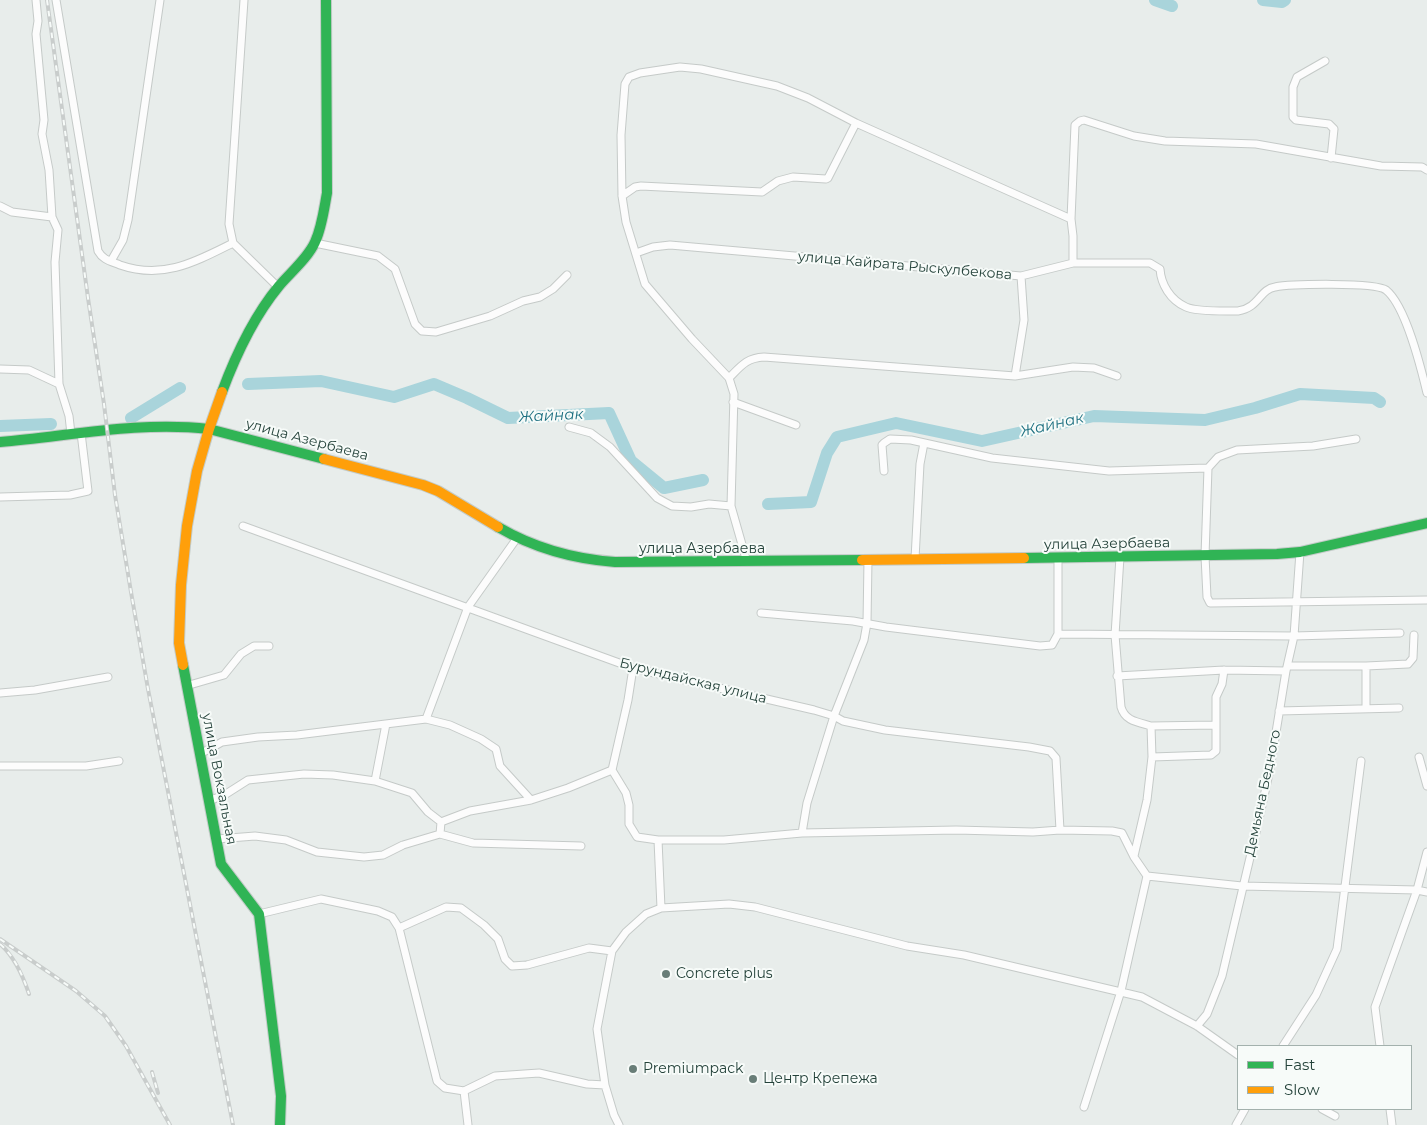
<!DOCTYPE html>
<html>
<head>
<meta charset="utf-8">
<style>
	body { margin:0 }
	#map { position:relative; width:1427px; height:1125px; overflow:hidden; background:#e8edeb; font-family:Montserrat,sans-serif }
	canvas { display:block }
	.legend { position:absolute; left:1237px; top:1045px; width:175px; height:65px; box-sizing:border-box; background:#f7fbf9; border:1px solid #a3b1ad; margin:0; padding:6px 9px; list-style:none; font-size:15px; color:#24423a }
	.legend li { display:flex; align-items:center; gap:10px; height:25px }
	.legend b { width:25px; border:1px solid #a3b1ad }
</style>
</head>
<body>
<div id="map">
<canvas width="1427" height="1125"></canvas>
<ul class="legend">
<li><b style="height:6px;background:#30b455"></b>Fast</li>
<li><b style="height:6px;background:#ff9f0a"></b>Slow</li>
</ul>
</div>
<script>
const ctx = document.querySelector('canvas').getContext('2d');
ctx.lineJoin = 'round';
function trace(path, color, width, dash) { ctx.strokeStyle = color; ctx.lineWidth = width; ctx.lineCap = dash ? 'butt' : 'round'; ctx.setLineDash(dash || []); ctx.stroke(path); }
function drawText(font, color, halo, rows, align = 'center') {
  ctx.font = font + ' Montserrat,sans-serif'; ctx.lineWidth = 4; ctx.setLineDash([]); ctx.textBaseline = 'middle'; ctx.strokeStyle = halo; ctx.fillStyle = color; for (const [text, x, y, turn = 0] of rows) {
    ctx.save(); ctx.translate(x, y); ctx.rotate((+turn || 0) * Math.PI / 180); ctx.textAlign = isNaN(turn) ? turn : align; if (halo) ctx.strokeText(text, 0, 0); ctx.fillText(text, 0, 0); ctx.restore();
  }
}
trace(new Path2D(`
	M1155 0 1172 6
	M1263 0 1282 2 1285 0
	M248 384 321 381 394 397 434 384 467 398 508 418 609 413 631 461 664 488 703 480
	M131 418 180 388
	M0 426 51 424
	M768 504 811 502 827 453 837 437 896 423 982 441 1094 416 1205 420 1255 408 1300 394 1374 398 1380 402`), '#a9d4db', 12);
const street = new Path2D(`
	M36 0 38 21 36 34 44 120 42 134 49 170 52 217 58 230 55 262 59 384 69 416 71 434
	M56 0 98 251C103 260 110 261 120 265 163 280 195 262 233 243
	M244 0 229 224 233 243 278 287
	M1325 61 1297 77 1293 87V117L1296 120 1329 124 1334 129 1331 158
	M622 196 635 187 641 186 762 192 778 181 793 177 826 179 828 178 856 123
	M0 206 12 212 52 217
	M1071 219 1075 125 1080 121 1084 120 1134 136 1165 141 1256 144 1381 166 1422 167 1427 170
	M315 243 378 256 395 269 415 324 422 331 436 332 490 316 523 301 540 297 553 289 567 275
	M636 253 653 247 670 245 1021 276 1073 263H1150L1160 269C1161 284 1170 300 1186 307 1197 312 1225 311 1238 311 1259 308 1260 289 1275 287 1290 284 1375 282 1386 290 1406 306 1421 368 1427 393
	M111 261 123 240 128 220 160 0
	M0 369 29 370 59 384
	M1015 376 1024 320 1021 276
	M729 378C741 366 746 358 764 357L1015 376 1073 367 1094 368 1117 376
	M733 402 796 425
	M569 427 591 433 610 447 657 498 672 506 691 507 709 504 731 506
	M1208 468 1205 556 1207 597 1210 603 1427 600
	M884 471 882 445 884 443 890 439 911 440 992 458 1109 471 1208 468 1218 457 1237 450 1313 446 1356 439
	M0 497 70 495 88 491 81 433
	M243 526 633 668 814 710 834 716 843 721 885 730 1029 747 1050 751 1056 758 1060 830
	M1120 557 1115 635 1121 707C1125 721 1137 722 1151 726L1152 757 1147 800 1134 856
	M915 559 920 464 924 443
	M747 562 731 506 734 394 729 378 692 339 645 284 626 222 622 196 621 135 625 84 629 77 640 73 680 67 701 69 777 86 808 98 856 123 1071 219 1073 236V263
	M761 613 853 621 886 627 1040 646 1052 645 1058 634V558
	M1058 634 1294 636 1400 633
	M1288 666H1366L1408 664 1413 658 1414 635
	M1366 666V708
	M633 668 628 700 612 770 626 793 629 805V824L637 837 658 840H724L802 833 956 830 1033 832 1060 830 1112 831 1122 833 1134 857 1147 876 1242 886 1417 890 1427 892
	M1117 676 1224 670 1286 671
	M186 686 224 675 241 654 254 646H269
	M0 693 35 690 108 677
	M1279 711 1399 708
	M426 719 468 607 517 538
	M1151 726 1216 725
	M200 754 222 742 258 737 297 735 426 719 450 725 481 739 496 749 500 766 531 800
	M1152 757 1211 755 1216 751V697L1222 684 1224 670
	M1419 757 1427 786
	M0 766H86L119 761
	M375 781 386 724
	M209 801 226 794 248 780 304 774 333 775 375 781 412 793 428 812 441 822 440 834 403 845 383 855 364 857 317 852 286 840 255 836 217 839
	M441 822 470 811 531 800 568 788 612 770
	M802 833 807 803 834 716 864 640 867 623 868 560
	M440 834 473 843 581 846
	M658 840 661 908
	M259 914 321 899 378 911 392 917 399 928 437 1081 445 1088 464 1091 468 1125
	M399 928 446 907 461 908 484 925 498 939 505 959 512 966 527 965 589 948 612 951
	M1197 1026 1207 1014 1222 976 1257 828 1270 769 1286 671 1294 636 1300 552
	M1283 1046 1316 995 1337 949 1361 761
	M1380 1046 1375 1007 1417 890 1427 852
	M464 1091 495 1076 539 1073 587 1084 605 1085
	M1084 1107 1121 991 1147 876
	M1322 1109 1335 1116
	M1390 1109 1392 1125
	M619 1125 614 1115 605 1085 597 1029 612 951 626 932 646 914 661 908 729 904 755 907 907 946 964 955 1142 997 1197 1026 1238 1055
	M1236 1125 1245 1109`);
const fast = new Path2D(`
	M222 392C235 357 255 315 279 286 290 273 308 258 315 242 322 227 324 209 327 193L326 0
	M0 442C70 436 139 421 209 429L324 459
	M498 527C534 548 574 559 615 562L862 560
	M1024 558 1277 554 1300 552 1427 523
	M183 665 221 864 259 914 281 1096 280 1125`);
const slow = new Path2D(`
	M324 459 423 485 438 491 498 527
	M862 560 1024 558
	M183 665 179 643 181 585 187 526 197 471 209 429 222 392`);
trace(street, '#c5cac8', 9);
trace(fast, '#c3cbc8', 12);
trace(slow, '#c3cbc8', 12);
trace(street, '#fcfcfc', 7);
trace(fast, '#30b455', 10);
trace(slow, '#ff9f0a', 10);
const rail = new Path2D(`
	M47 0 88 298 104 404 115 495 131 592 148 689 233 1125
	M0 939 76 991 105 1016 126 1046 170 1125
	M0 944C15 957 23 976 29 994
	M152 1072 158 1093`);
trace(rail, '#c9cdcc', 4);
trace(rail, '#f7fbf9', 2, [5.5]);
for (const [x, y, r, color] of [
	[666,974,5,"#697e78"],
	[633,1069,5,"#697e78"],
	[753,1079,5,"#697e78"]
]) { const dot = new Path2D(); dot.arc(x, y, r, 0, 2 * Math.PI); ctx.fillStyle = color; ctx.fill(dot); trace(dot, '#f7fbf9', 2); }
drawText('14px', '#24423a', '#f7fbf9', [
	["улица Кайрата Рыскулбекова",905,266,5],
	["улица Азербаева",307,440,15],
	["улица Азербаева",1107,544,-1],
	["улица Азербаева",702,549],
	["Бурундайская улица",693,681,14],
	["улица Вокзальная",219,779,79],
	["Демьяна Бедного",1263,793,-78]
]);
drawText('14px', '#24423a', '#f7fbf9', [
	["Concrete plus",676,974],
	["Premiumpack",643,1069],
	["Центр Крепежа",763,1079]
], 'left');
drawText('italic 15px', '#1c6f80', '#f7fbf9', [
	["Жайнак",551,416,-3],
	["Жайнак",1052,425,-13]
]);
</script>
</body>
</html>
